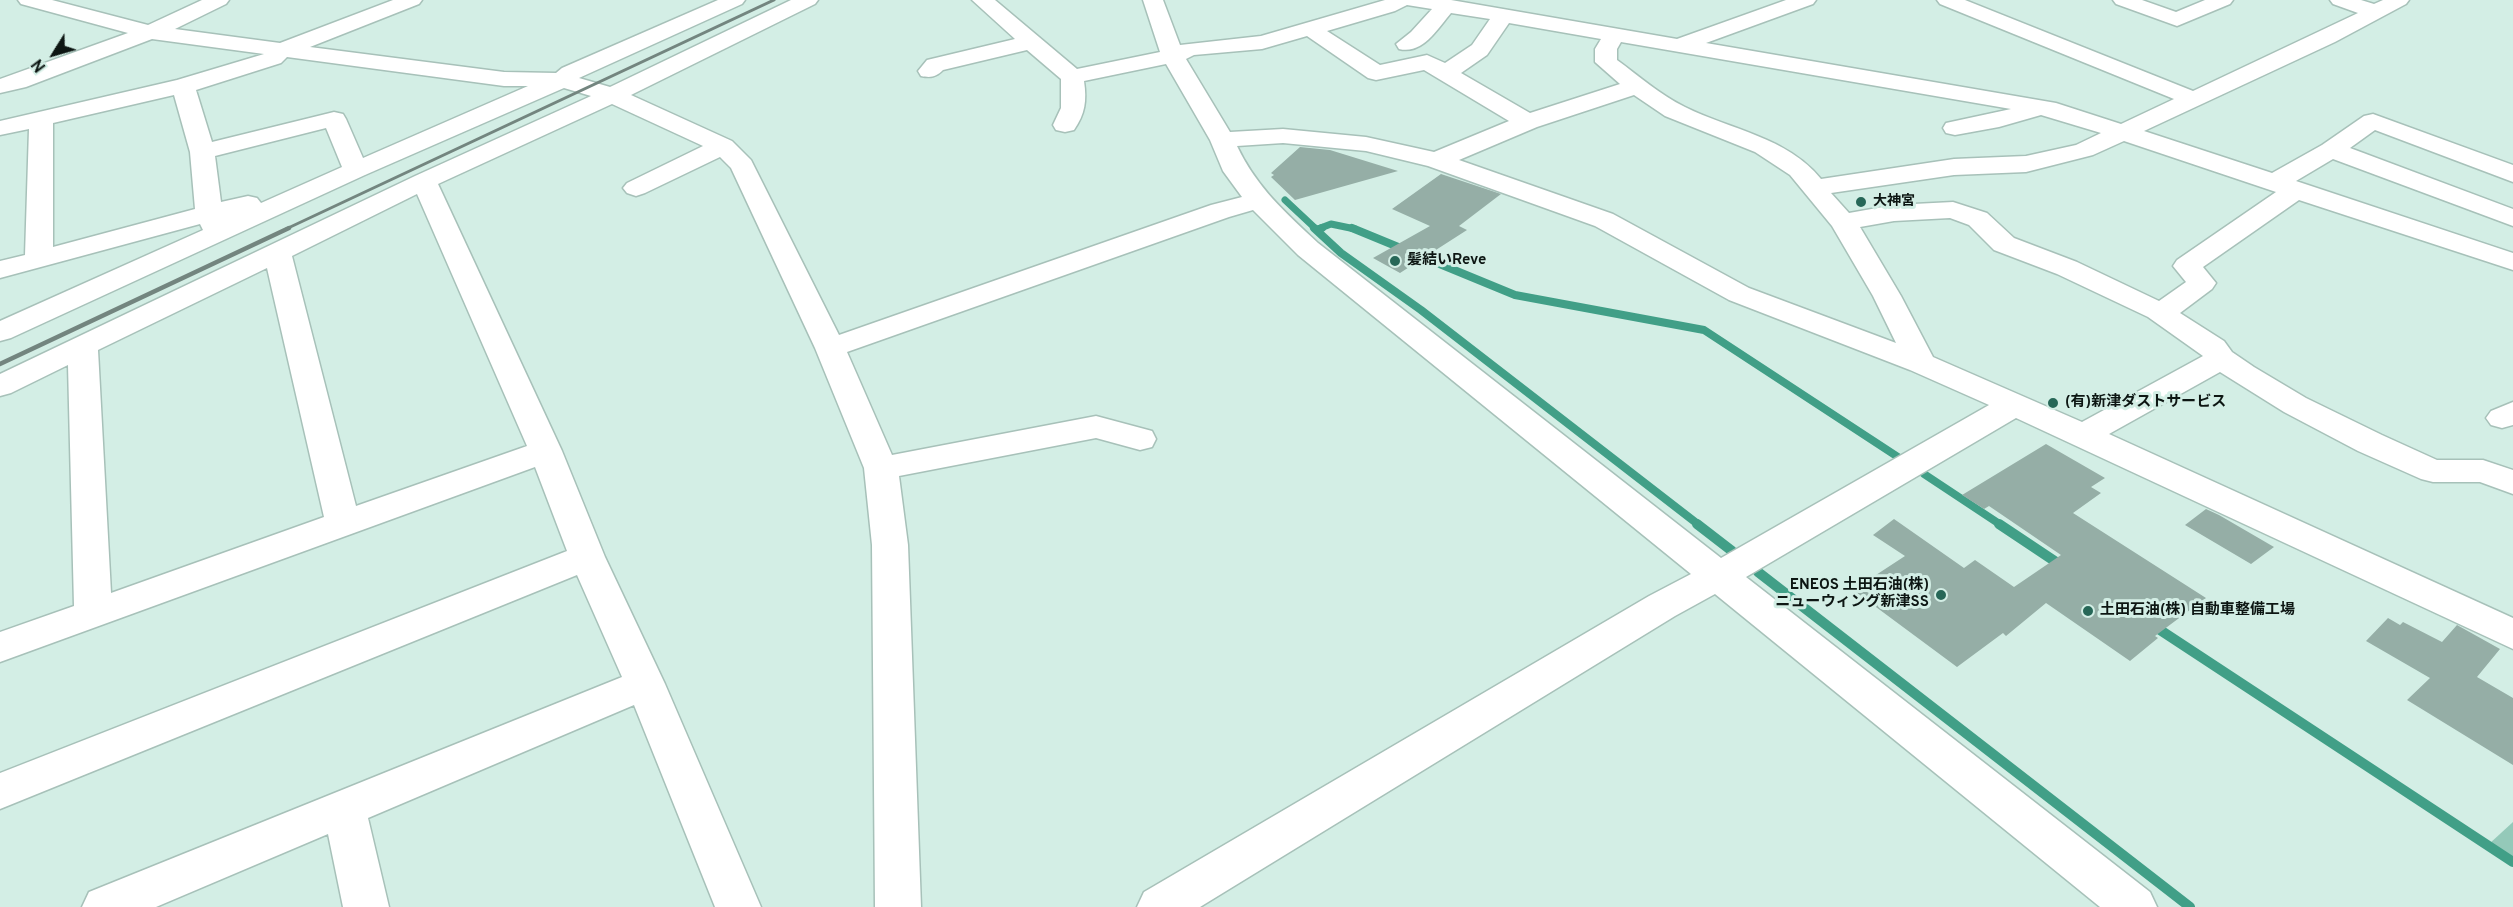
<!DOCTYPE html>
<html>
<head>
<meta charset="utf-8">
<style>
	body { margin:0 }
	#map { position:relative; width:2513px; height:907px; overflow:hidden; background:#d3eee5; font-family:Overpass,sans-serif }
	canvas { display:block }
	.north { position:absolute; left:24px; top:24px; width:60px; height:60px; -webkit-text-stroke:4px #d3eee5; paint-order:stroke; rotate:233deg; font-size:16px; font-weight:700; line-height:24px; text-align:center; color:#0d1613 }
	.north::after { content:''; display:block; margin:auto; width:21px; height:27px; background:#0d1613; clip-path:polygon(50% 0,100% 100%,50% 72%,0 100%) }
</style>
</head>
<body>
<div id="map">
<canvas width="2513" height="907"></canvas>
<div class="north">N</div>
</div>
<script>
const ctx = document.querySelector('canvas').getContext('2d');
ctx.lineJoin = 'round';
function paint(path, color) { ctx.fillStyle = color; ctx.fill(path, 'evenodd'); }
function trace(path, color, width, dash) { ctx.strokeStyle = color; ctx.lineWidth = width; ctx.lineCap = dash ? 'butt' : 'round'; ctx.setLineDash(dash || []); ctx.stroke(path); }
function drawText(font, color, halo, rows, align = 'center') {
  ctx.font = font + ' Overpass,"Noto Sans JP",sans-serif'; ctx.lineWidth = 6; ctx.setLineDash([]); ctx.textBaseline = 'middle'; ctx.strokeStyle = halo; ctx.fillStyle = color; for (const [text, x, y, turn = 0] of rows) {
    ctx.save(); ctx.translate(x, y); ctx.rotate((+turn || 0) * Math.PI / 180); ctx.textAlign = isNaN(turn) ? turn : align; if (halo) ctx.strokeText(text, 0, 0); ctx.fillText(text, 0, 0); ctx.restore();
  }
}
paint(new Path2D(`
	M2513 822V860L2489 844Z`), '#94c9b9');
trace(new Path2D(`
	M1285 200 1316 229
	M1318 229 1331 224 1355 229`), '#419f87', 7);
trace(new Path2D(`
	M1314 228 1341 253 1421 310 1699 525
	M1352 228 1515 295 1704 330 1901 459
	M1317 230 1322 228
	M1924 474 2001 525`), '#419f87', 8);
trace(new Path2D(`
	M1697 524 1732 551
	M1999 524 2062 566
	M1758 572 2190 907
	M2151 624 2513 862`), '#419f87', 10);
paint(new Path2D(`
	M1300 147 1330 150 1398 171 1295 200 1271 177 1274 175 1271 173Z
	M1441 174 1501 194 1459 226 1467 230 1400 273 1373 258 1430 226 1392 209Z
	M2046 444 2105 478 2091 487 2101 493 2073 513 2206 598 2155 636 2158 638 2130 661 2046 603 2006 636 2003 633 1957 667 1853 590 1905 556 1873 535 1894 519 1964 568 1975 560 2014 587 2061 555 1989 506 1984 509 1962 495Z
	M2206 509 2219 515 2274 547 2251 564 2185 525Z
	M2388 618 2400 625 2403 622 2442 642 2457 625 2500 649 2477 677 2513 698V765L2407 700 2430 678 2366 641Z`), '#95aea6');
const minor = new Path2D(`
	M18 0H52L148 25 202 0H229L226 4 175 29 280 43 393 0H422L419 4 310 47 504 72 556 73 562 68 718 0H745L742 4 579 78 610 87 791 0H818L815 4 631 95 732 141 751 160 839 335 1211 205 1242 197 1223 171 1210 140 1166 64 1084 81C1087 101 1085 114 1074 130L1065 132 1056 130 1053 125 1061 108V79L1027 50 943 70C936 77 931 78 921 76L918 71 927 60 1015 39 972 0H995L1077 69 1160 52 1143 0H1163L1180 45 1261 36 1385 0H1451L1677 39 1786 0H1816L1813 4 1706 43 2056 103 2121 124 2174 99 1940 4 1937 0H1965L2193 91 2358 13 2333 4 2330 0H2361L2374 4 2383 0H2409L2406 4 2335 42 2144 131 2272 173 2322 145 2364 116 2373 114 2513 165V182L2375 130 2350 148 2513 209V226L2333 159 2296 181 2513 253V270L2299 200 2203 267 2216 283 2212 289 2180 313 2224 341 2232 352 2254 367 2306 398 2382 435 2437 460H2483L2513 470V494L2480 482H2433L2421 479 2358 451 2284 412 2220 372 2109 434 2513 618V649L2016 418 1746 577 2150 892 2157 907H2100L1715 594 1675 616 1200 907H1137L1144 892 1649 596 1691 574 1298 255 1253 210 1229 217 847 352 892 455 1096 416 1152 431 1156 439 1152 447 1140 450 1096 438 899 476 908 545 921 907H875L872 545 864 468 815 348 731 168 720 157 645 193 636 196 627 193 623 188 627 183 703 146 612 104 438 184 562 451 605 557 665 684 761 907H715L634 705 368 818 389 907H343L328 834 156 907H82L89 892 622 677 577 575 0 809V773L567 551 535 467 0 662V632L74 606 68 365 11 393 0 396V374L415 176 591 96 564 88 365 175 11 338 0 341V321L203 230 200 224 0 278V261L25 255 29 129 0 135V121L177 80 264 54 152 39 26 87 0 93V79L128 33 21 4ZM1407 5 1432 9 1411 32 1396 44 1399 49C1423 55 1438 28 1451 13L1490 19 1472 45 1445 63 1427 55 1380 65 1327 31 1395 11ZM1509 23 1601 39 1595 49V62L1620 84 1530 113 1461 73 1487 55ZM1307 36 1368 78 1376 80 1424 70 1509 121 1434 152 1366 137 1283 129 1230 132 1186 59 1194 55 1262 49ZM1621 42 2011 109 1946 123 1943 128 1946 133 1955 135 1999 127 2041 115 2101 133 2076 145 2026 156 1954 159 1821 179C1787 137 1731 130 1685 107 1660 95 1639 76 1617 60V49ZM287 57 504 86H528L363 158 346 119 343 114 334 112 212 142 196 90 281 63ZM174 95 190 152 195 209 53 247V123ZM1634 95 1665 116 1755 152 1790 175 1832 226 1873 296 1896 343 1749 288 1613 214 1459 160 1537 127ZM326 128 342 167 261 203 257 198 248 196 221 202 215 156ZM2124 141 2276 192 2177 260 2173 266 2186 282 2159 301 2077 262 2014 238 1987 213 1953 202 1894 205 1849 213 1831 193 1954 175 2026 172 2093 155ZM1283 143 1366 151 1428 166 1595 226 1729 300 1910 370 1989 405 1721 558 1318 243C1285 212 1257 188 1237 146ZM417 194 527 446 356 506 292 256ZM1950 218 1969 225 1994 250 2057 274 2148 317 2203 356 2082 422 1933 357 1901 296 1860 227 1894 221ZM267 268 324 517 111 593 98 350Z
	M2113 0H2142L2176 12 2205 0H2233L2230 4 2177 26 2116 4Z
	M2513 402V425L2502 428 2491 425 2486 418 2491 411Z`);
trace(minor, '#a7c1b9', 3);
paint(minor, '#fff');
trace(new Path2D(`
	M286 229 774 0`), '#73857f', 3);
trace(new Path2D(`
	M0 364 289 228`), '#73857f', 4.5);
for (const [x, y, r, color] of [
	[1861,202,6,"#266757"],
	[1395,261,6,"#266757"],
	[2053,403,6,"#266757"],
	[1941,595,6,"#266757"],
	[2088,611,6,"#266757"]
]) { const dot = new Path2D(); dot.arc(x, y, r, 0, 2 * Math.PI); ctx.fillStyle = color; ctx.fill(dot); trace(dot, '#d3eee5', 2); }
drawText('bold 14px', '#0d1613', '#d3eee5', [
	["大神宮",1873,202]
], 'left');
drawText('bold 15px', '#0d1613', '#d3eee5', [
	["髪結いReve",1407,261],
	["(有)新津ダストサービス",2065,403],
	["ENEOS 土田石油(株)",1929,586,"right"],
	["ニューウィング新津SS",1929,603,"right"],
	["土田石油(株) 自動車整備工場",2100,611]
], 'left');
</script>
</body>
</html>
